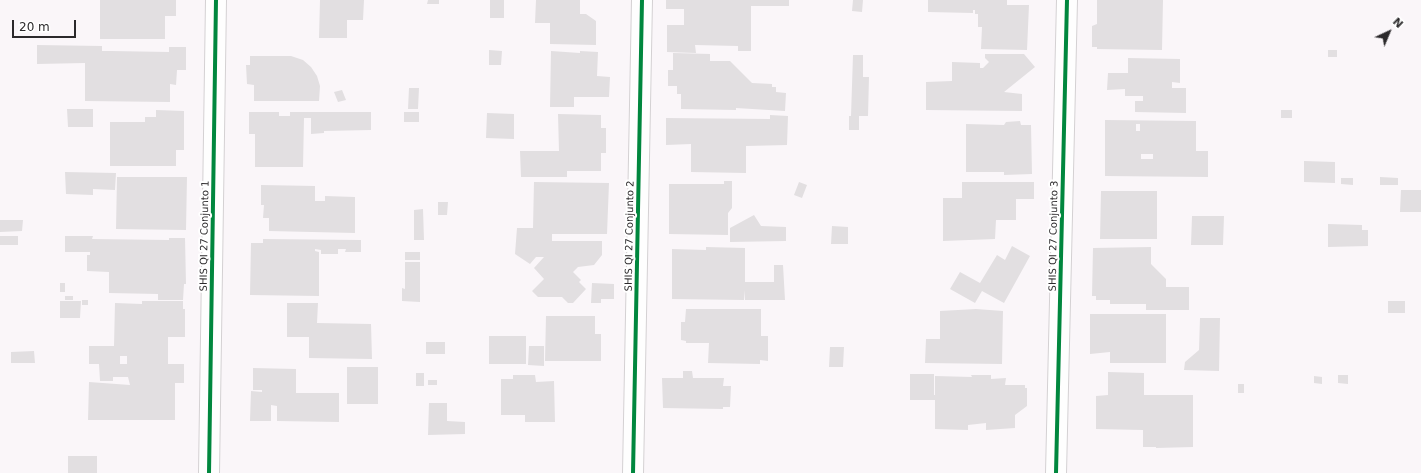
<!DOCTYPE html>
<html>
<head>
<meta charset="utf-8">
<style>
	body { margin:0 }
	#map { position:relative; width:1421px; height:473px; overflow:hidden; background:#faf6f9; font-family:"DejaVu Sans",sans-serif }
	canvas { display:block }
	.north { position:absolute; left:1369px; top:12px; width:40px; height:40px; -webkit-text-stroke:3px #fff; paint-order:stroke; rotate:44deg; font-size:11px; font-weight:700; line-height:16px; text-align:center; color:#2b292b }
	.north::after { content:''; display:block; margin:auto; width:14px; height:18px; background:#2b292b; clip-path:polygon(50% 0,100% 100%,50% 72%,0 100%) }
	.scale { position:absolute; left:12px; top:20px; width:64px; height:18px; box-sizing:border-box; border:2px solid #2b292b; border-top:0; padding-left:5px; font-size:12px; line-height:14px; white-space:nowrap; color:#2b292b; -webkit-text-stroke:3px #fff; paint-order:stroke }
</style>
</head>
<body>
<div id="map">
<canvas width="1421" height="473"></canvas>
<div class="north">N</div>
<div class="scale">20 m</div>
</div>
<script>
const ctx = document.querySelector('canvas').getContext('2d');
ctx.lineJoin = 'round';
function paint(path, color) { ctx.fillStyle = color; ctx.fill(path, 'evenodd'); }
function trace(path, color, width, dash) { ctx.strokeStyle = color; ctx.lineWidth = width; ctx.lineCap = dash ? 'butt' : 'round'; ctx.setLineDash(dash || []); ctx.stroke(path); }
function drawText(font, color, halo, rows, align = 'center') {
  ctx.font = font + ' "DejaVu Sans",sans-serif'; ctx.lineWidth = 4; ctx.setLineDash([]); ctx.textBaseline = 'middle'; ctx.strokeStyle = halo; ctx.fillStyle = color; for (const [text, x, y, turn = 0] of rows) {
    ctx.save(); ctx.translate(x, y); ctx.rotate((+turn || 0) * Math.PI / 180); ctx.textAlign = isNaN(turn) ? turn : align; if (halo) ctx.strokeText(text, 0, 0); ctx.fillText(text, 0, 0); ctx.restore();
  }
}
paint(new Path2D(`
	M100 0H176V16H165V39H100Z
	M320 0H364L363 20H347V38H319Z
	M428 0H439V4H427Z
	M490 0H504V18H490Z
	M536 0H580V14H586L596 21V45L550 44V23H535Z
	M666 0H789V6H751V51H738V46L695 45 696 53 667 52V25H684V9H666Z
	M853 0H863L862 12 852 11Z
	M928 0H1007V5H1029L1027 50 981 49 982 27H978V14H975V10H973V13L928 12Z
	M1097 0H1163L1162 50 1097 49V47H1092V26L1097 24Z
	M37 45 102 46V51H111L169 52V47H186V70H177L176 85 170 84V102L85 101V63L37 64Z
	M489 50 502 51 501 65H489Z
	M1328 50H1337V57H1328Z
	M551 51 580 53V51L598 52 597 76 610 77 609 97H574V107H550Z
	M673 53 710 54V61H730L752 83 772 84V87H776V92L786 93 785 111 736 108V110L681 109V94H677V86H668V70H673Z
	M985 54H1024L1035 67 1004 92 1022 94V111L926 110V82L952 81V62L980 63V68H983L989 62 985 58Z
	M853 55H863V77H869L868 116H859V130H849V116H851Z
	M250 56H291L303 60 311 67 317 76 320 86 319 101H254V85L247 84 246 65H250Z
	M1128 58 1180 59V83L1172 82V88H1186V113L1135 112V101H1143V96H1125V89L1107 90 1108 73H1128Z
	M409 88H419L418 109H408Z
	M342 90 346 100 338 102 334 92Z
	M67 109H93V127H68Z
	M156 110 184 111V150H176V166H110V122H145V117H156Z
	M1281 110H1292V118H1281Z
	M249 112H279V116H290V112H371V130L324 131V133L311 134V118H304L303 167H255V134H249Z
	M404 112H419V122H404Z
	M487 113 514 114V139L486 138Z
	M558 114 601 115V128H606V153H601V171H567V177H521L520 151H559Z
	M770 115 788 116 787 145 746 146V173L691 172V144L666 145V118L770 119Z
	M1105 120 1196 121V151H1208V177L1105 176ZM1136 124H1140V131H1136ZM1141 154H1153V159H1141Z
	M1020 121 1021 125H1031L1032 174 1004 175V172H966V124L1004 125 1006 122Z
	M1304 161 1335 162V183L1304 182Z
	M65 172 116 173 115 190 93 189V195L66 194Z
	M117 177H187L186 230 116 229Z
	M1380 177 1398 178V185H1380Z
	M1341 178H1353V185L1341 184Z
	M724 181H732V208L728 213V235L669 234V184H724Z
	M534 182 609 183 607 234H552V241H602V255L594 265 578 267 573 272 581 280 579 282 586 289 573 303H568L562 297H538L532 291 544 279 534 268 544 257H536L530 264 515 254 517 228H533Z
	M799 182 807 185 802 198 794 195Z
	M962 182H1034V199H1016V220H996L995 239 943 241V198H962Z
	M261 185 315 186V201H325V196L355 197V233L269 231V218H263L264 205H261Z
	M1401 190H1421V212H1400Z
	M1101 191H1157V239H1100Z
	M438 202H448L447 215H438Z
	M423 209 424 240H414V210Z
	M754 215 761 226 786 227V241L730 242V228Z
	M1192 216H1224L1223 245H1191Z
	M0 220H23L22 231 0 232Z
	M1328 224 1362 225V230H1368V246L1328 247Z
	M832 226 848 227V244H831Z
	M0 236H18V245H0Z
	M65 236H93L92 239 169 240V238H185L186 284H184L183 300H158V294L109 293V272L87 271V255H90V252H65Z
	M263 239 361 240V252H345L346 249H338V254H321V250L315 249V251L319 252V296L250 295 251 243H263Z
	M1012 246 1030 256 1004 303 982 291 975 303 950 289 960 272 980 283 997 255 1005 260Z
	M706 247 745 248V282H774V265H783L785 300H745V290L744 300 672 299V249L706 250Z
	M1151 247V264L1166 279V287H1189V310H1146V304H1110V300H1096V296H1092L1093 248Z
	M405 252H420V260H405Z
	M405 262H420V302L402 301V288L405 289Z
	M60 283H65V292H60Z
	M592 283 614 284V299H601V303H591Z
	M65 296H73V300H65Z
	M82 300H88V305H82Z
	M60 301H81L80 318H60Z
	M142 301H183V309H185V337H168V364H184V383H175V420H88L89 382 130 385 128 377H113V381H100L99 364H89V346H114L115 303 142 304ZM120 356H127V364H120Z
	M1388 301H1405V313H1388Z
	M287 303H318L317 323 371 324 372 359 309 358V337H287Z
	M686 309H761V336H768V361L760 360V364L708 363 709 343H686V341L681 340V322H685Z
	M976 309 1003 311 1002 364 925 363 926 339H940V311Z
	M1090 314H1166V363H1110V352L1090 354Z
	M546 316H595V334H601V361H545Z
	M1200 318H1220L1219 371 1184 370 1185 362 1199 350Z
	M489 336H526V364H489Z
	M426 342H445V354H426Z
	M529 346H544V366L528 365Z
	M830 347H844L843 367H829Z
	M34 351 35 363H11V352Z
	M347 367H378V404H347Z
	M253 368 296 369V393H339V422L277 421V406L271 405V421H250L251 391 262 392V390H253Z
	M683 371H692L693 378H724L723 386H731L730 407H723V409L663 408 662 378H683Z
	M1108 372 1144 373V395H1193V447L1156 448V447H1143V430L1096 429V396L1108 395Z
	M416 373H424V386H416Z
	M910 374H934V395H935V376L972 377 971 375H991V379L1006 378 1005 385H1025V388H1027V406L1015 415V428L986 430V423L968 425V430L935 429V400H910Z
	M513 375H535L536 382 554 381 555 422H525V415H501V379H513Z
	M1338 375H1348V384L1338 383Z
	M1314 376 1322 377V384L1314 383Z
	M428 380H437V385H428Z
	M1238 384H1244V393H1238Z
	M429 403H447V421L465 422V434L428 435Z
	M68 456H97V473H68Z`), '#e2dfe1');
const minor = new Path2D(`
	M209 473 216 0
	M633 473 642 0
	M1056 473 1067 0`);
trace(minor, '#d4d1d3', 22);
trace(minor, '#fefefe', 20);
trace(new Path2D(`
	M209 473 216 0
	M633 473 642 0
	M1056 473 1067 0`), '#00873e', 4);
drawText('10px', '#2b292b', '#fff', [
	["SHIS QI 27 Conjunto 1",205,236,-89],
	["SHIS QI 27 Conjunto 2",630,236,-89],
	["SHIS QI 27 Conjunto 3",1054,236,-89]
]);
</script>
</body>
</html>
